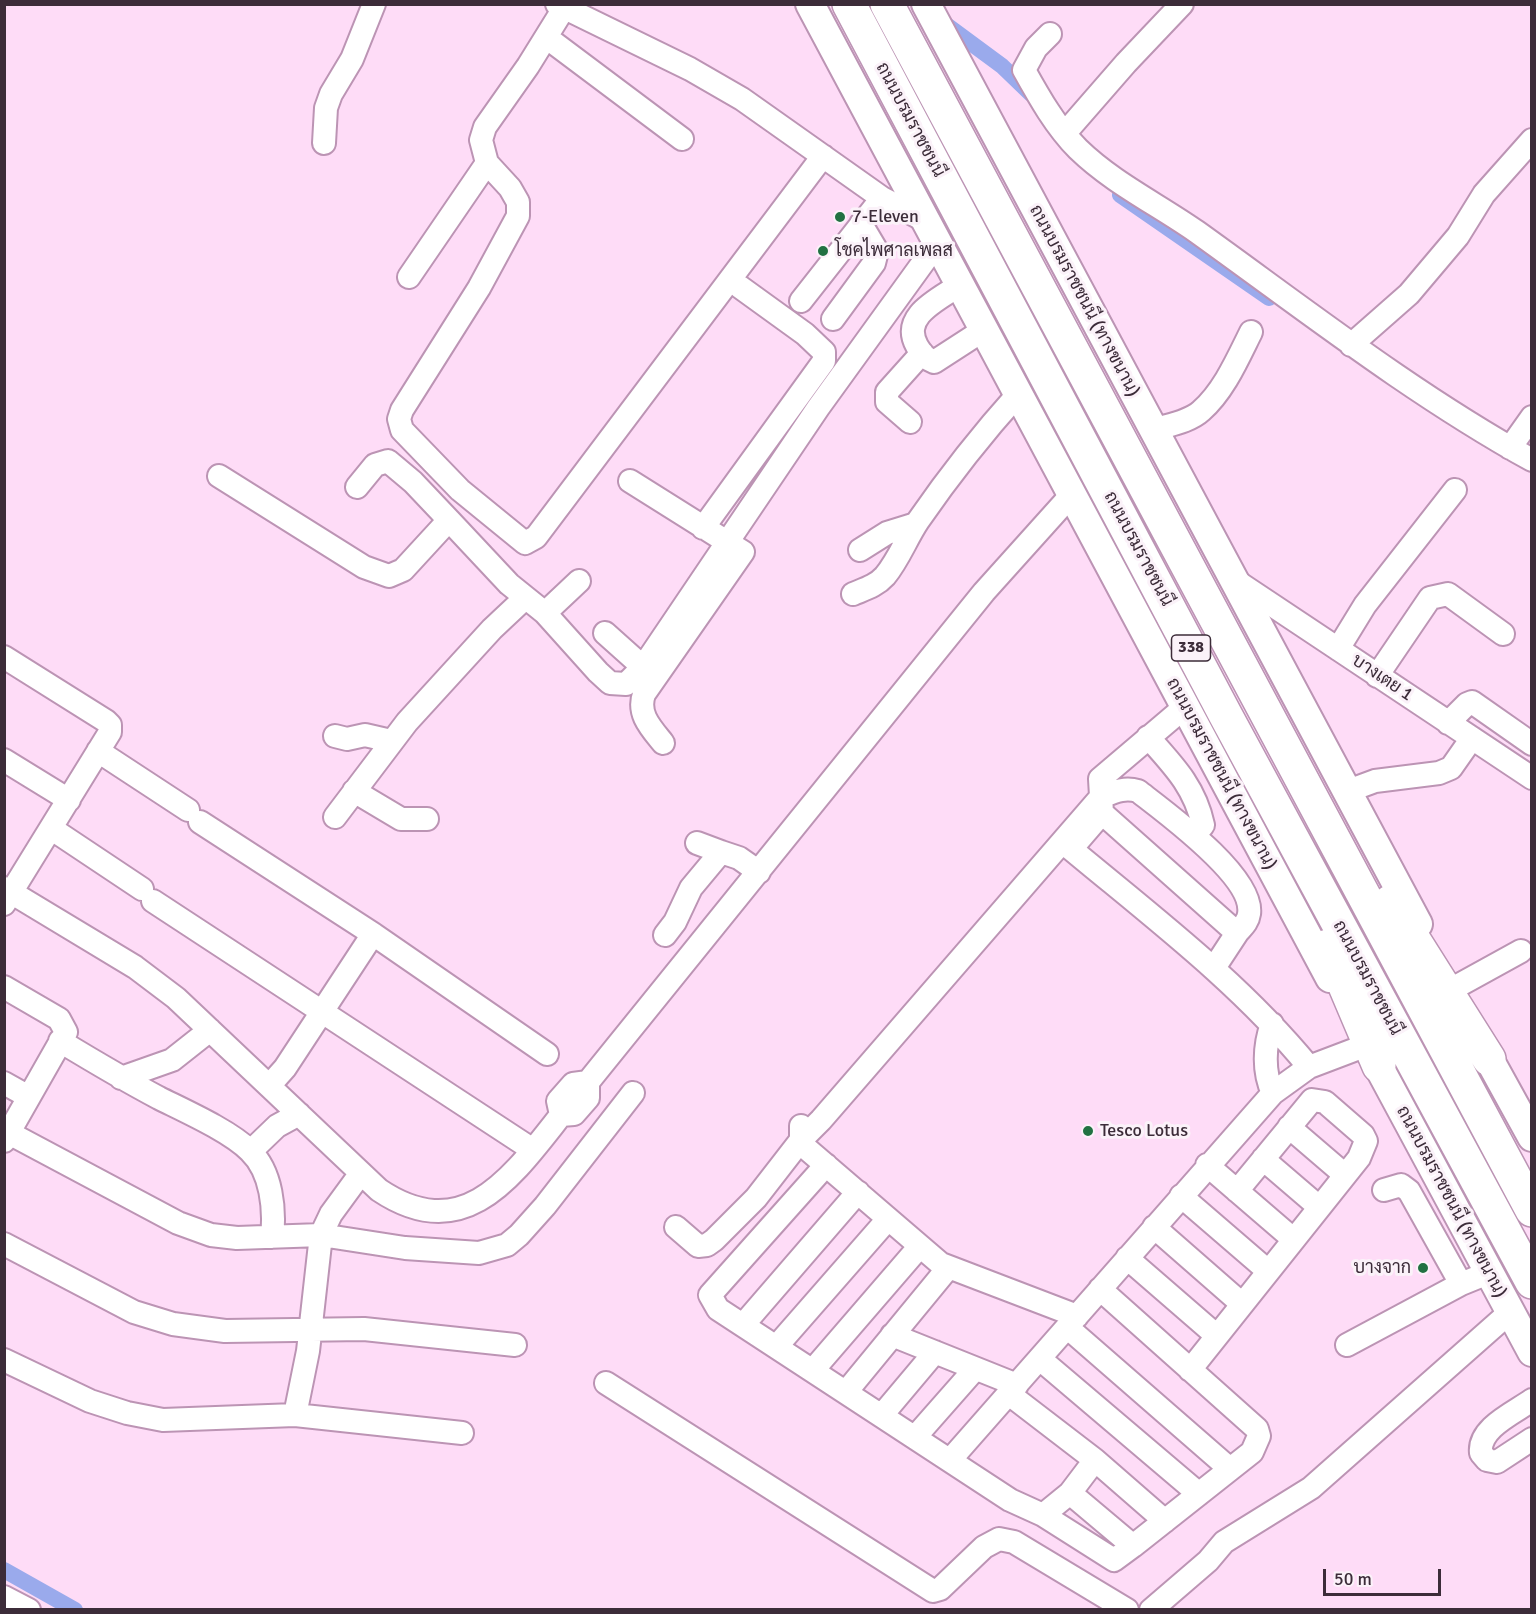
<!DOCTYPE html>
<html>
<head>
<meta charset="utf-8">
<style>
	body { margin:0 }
	#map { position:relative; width:1536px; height:1614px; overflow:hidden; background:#fedcf7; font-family:Signika,sans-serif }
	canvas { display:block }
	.frame { position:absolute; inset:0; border:6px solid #3c2c39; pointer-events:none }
	.scale { position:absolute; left:1323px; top:1569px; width:118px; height:27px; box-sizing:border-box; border:3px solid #3c2c39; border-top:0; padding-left:8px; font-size:18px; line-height:21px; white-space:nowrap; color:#3c2c39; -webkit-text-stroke:4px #fbf2f9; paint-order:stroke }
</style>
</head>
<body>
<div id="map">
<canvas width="1536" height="1614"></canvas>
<div class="frame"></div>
<div class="scale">50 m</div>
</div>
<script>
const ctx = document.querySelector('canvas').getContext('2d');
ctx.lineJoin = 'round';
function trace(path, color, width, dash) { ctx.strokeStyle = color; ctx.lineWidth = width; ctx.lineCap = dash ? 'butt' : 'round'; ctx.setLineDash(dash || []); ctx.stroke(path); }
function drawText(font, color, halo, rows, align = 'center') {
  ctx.font = font + ' Signika,Sarabun,sans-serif'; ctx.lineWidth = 6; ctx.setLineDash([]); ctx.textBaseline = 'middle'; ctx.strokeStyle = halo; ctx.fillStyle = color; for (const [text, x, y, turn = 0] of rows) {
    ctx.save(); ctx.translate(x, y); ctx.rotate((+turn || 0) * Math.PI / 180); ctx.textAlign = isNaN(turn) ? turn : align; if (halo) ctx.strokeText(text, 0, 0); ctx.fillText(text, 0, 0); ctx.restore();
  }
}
trace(new Path2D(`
	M937 18 1002 66 1031 94
	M1120 195 1269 298
	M4 1570 75 1610`), '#9aaaec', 16);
const minor = new Path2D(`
	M557 4 690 69 742 99 882 198 926 221
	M564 8 528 66 485 127 481 140 487 163 510 188 518 202V216L479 288 402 410 399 419 402 430 460 490 525 543 536 537 823 156
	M1050 34 1036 48 1024 70C1039 97 1056 127 1078 149 1113 183 1157 204 1197 232 1307 311 1413 394 1532 460
	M546 37 682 139
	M1065 133 1126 63 1182 4
	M324 143 326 108 331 94 352 59 374 4
	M409 277 487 163
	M961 284C940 299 900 315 917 346 921 353 926 359 934 362L985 329
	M801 301 882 198
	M833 319 874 263 877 251 861 224
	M1351 345 1409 294 1458 236 1484 194 1532 140
	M910 422 887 402V392L922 353
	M1153 430C1168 425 1189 422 1201 411 1224 391 1238 358 1251 332
	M1510 448 1532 417
	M219 476 364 567 389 576 403 570 449 520 509 584 545 613 598 672 610 683 626 684 643 667 818 408 938 242
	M630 481 743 552 644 694C637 714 651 728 663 743
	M357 487 375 465 388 461 413 482 449 520
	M703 528 824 361V352L805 334 740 287
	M860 550 887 533 916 524
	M1233 579 1532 778
	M853 594C865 589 876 586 885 576 899 559 906 539 918 521 949 476 983 433 1019 393
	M545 613 579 581
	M605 633 643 667
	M1338 649 1365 605 1455 490
	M4 657 106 721 110 725V732L4 904
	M1377 676 1430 598 1448 594 1503 634
	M1448 723 1467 704 1472 702 1532 744
	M335 736 347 739 365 735 391 741
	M1148 737C1173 765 1195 787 1203 825L1194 836
	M98 751 188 810
	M4 760 69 800
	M354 791 401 819H427
	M1348 791 1375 781 1439 773 1451 768 1472 738
	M1102 813 1237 933 1214 968
	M335 817 407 722 492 629 525 598
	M200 822 373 934 547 1054
	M52 829 142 889
	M697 843 721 852
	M4 888 135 967 176 998 379 1190C464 1247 512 1177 561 1115L574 1114 588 1098V1082L984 592 1073 493
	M153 901 533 1150
	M665 935 675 922 691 888 721 852 739 858 759 872
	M4 987 59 1019 66 1032 4 1141
	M1452 989 1521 951
	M1272 1024C1264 1046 1263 1072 1273 1093
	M60 1041C93 1061 125 1080 159 1098 185 1111 230 1131 250 1151 272 1172 275 1210 272 1237
	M1309 1067 1367 1045
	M121 1078 172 1060 210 1030
	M4 1083 29 1097
	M269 1086 285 1068 373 934
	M561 1115 558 1101 573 1084 588 1082
	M801 1126V1140L807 1149 941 1264 1077 1316
	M1289 1127 1345 1175
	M9 1133 178 1223 211 1235 237 1238 321 1235 405 1248 479 1253 507 1245 519 1235 545 1206 633 1093
	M251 1151 277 1126 299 1114
	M1263 1159 1319 1207
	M826 1165 710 1295 718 1309 1010 1500 1043 1515 1070 1493
	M1207 1165 1293 1239
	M1384 1190 1401 1185 1409 1191 1461 1284 1488 1273
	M1181 1196 1268 1271
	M676 1227 698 1246 707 1245 714 1240 756 1198 801 1140 821 1120 1101 797C1114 792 1124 787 1138 791 1165 812 1255 877 1249 914 1248 922 1242 927 1237 933
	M1154 1227 1242 1304
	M4 1244 134 1312 173 1324 225 1331 364 1329 515 1345
	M1127 1258 1217 1336
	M743 1325 858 1192
	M1067 1327 1230 1469
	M892 1335 1017 1385
	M1347 1345 1461 1284
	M776 1347 888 1219
	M1040 1359 1199 1494
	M4 1360 90 1401 127 1413 163 1420 295 1415 462 1433
	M813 1370 920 1246
	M1190 1370 1359 1158 1366 1141 1363 1135 1325 1102 1312 1100 1237 1191
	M606 1383 933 1591 940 1589 984 1547 999 1539 1014 1542 1127 1610
	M846 1392 948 1268
	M1009 1394 1095 1460 1165 1521
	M1532 1400C1514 1413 1478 1428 1481 1453L1487 1460 1497 1462 1532 1439
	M295 1415 308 1351 321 1235 331 1214 361 1173
	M882 1415 935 1352
	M916 1436 975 1369
	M951 1459 1273 1093 1309 1067C1241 984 1154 918 1071 849L1102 813 1100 779 1186 706
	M1095 1460 1070 1493 1133 1546 1252 1452 1259 1436 1257 1429 1100 1289
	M1043 1515 1114 1560 1133 1546
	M4 1597 29 1610
	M1151 1610 1208 1561 1224 1542 1311 1488 1509 1313`);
const major = new Path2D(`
	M810 4 1330 978
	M926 4 1418 924
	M1478 1039 1532 1137
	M1368 1047 1532 1352`);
const highway = new Path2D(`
	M849 4 1226 716 1532 1282
	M887 4 1532 1210
	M1390 902 1489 1059
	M1328 946 1379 1066`);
trace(minor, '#bc94b4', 26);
trace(major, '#bc94b4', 32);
trace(highway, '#bc94b4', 36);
trace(minor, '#fff', 22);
trace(major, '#fff', 28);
trace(highway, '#fff', 33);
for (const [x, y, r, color] of [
	[840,217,6,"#217142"],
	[823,251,6,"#217142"],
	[1088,1131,6,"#217142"],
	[1423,1268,6,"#217142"]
]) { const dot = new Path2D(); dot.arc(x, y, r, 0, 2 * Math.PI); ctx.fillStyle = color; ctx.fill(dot); trace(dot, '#fbf2f9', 2); }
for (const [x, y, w] of [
	[1191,648,39]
]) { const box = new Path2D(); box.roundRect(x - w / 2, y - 13, w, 26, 4.5); ctx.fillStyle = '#fbf2f9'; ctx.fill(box); trace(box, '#3c2c39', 1.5); }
drawText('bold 16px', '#3c2c39', null, [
	["338",1191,648]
]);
drawText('18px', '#3c2c39', '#fbf2f9', [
	["ถนนบรมราชชนนี",910,120,62],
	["ถนนบรมราชชนนี (ทางขนาน)",1084,301,62],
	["ถนนบรมราชชนนี",1138,549,62],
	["บางเตย 1",1382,678,34],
	["ถนนบรมราชชนนี (ทางขนาน)",1221,774,62],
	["ถนนบรมราชชนนี",1367,978,62],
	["ถนนบรมราชชนนี (ทางขนาน)",1451,1202,62]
]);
drawText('18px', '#3c2c39', '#fbf2f9', [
	["7-Eleven",852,217],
	["โชคไพศาลเพลส",835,251],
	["Tesco Lotus",1100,1131],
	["บางจาก",1411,1268,"right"]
], 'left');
</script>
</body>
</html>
